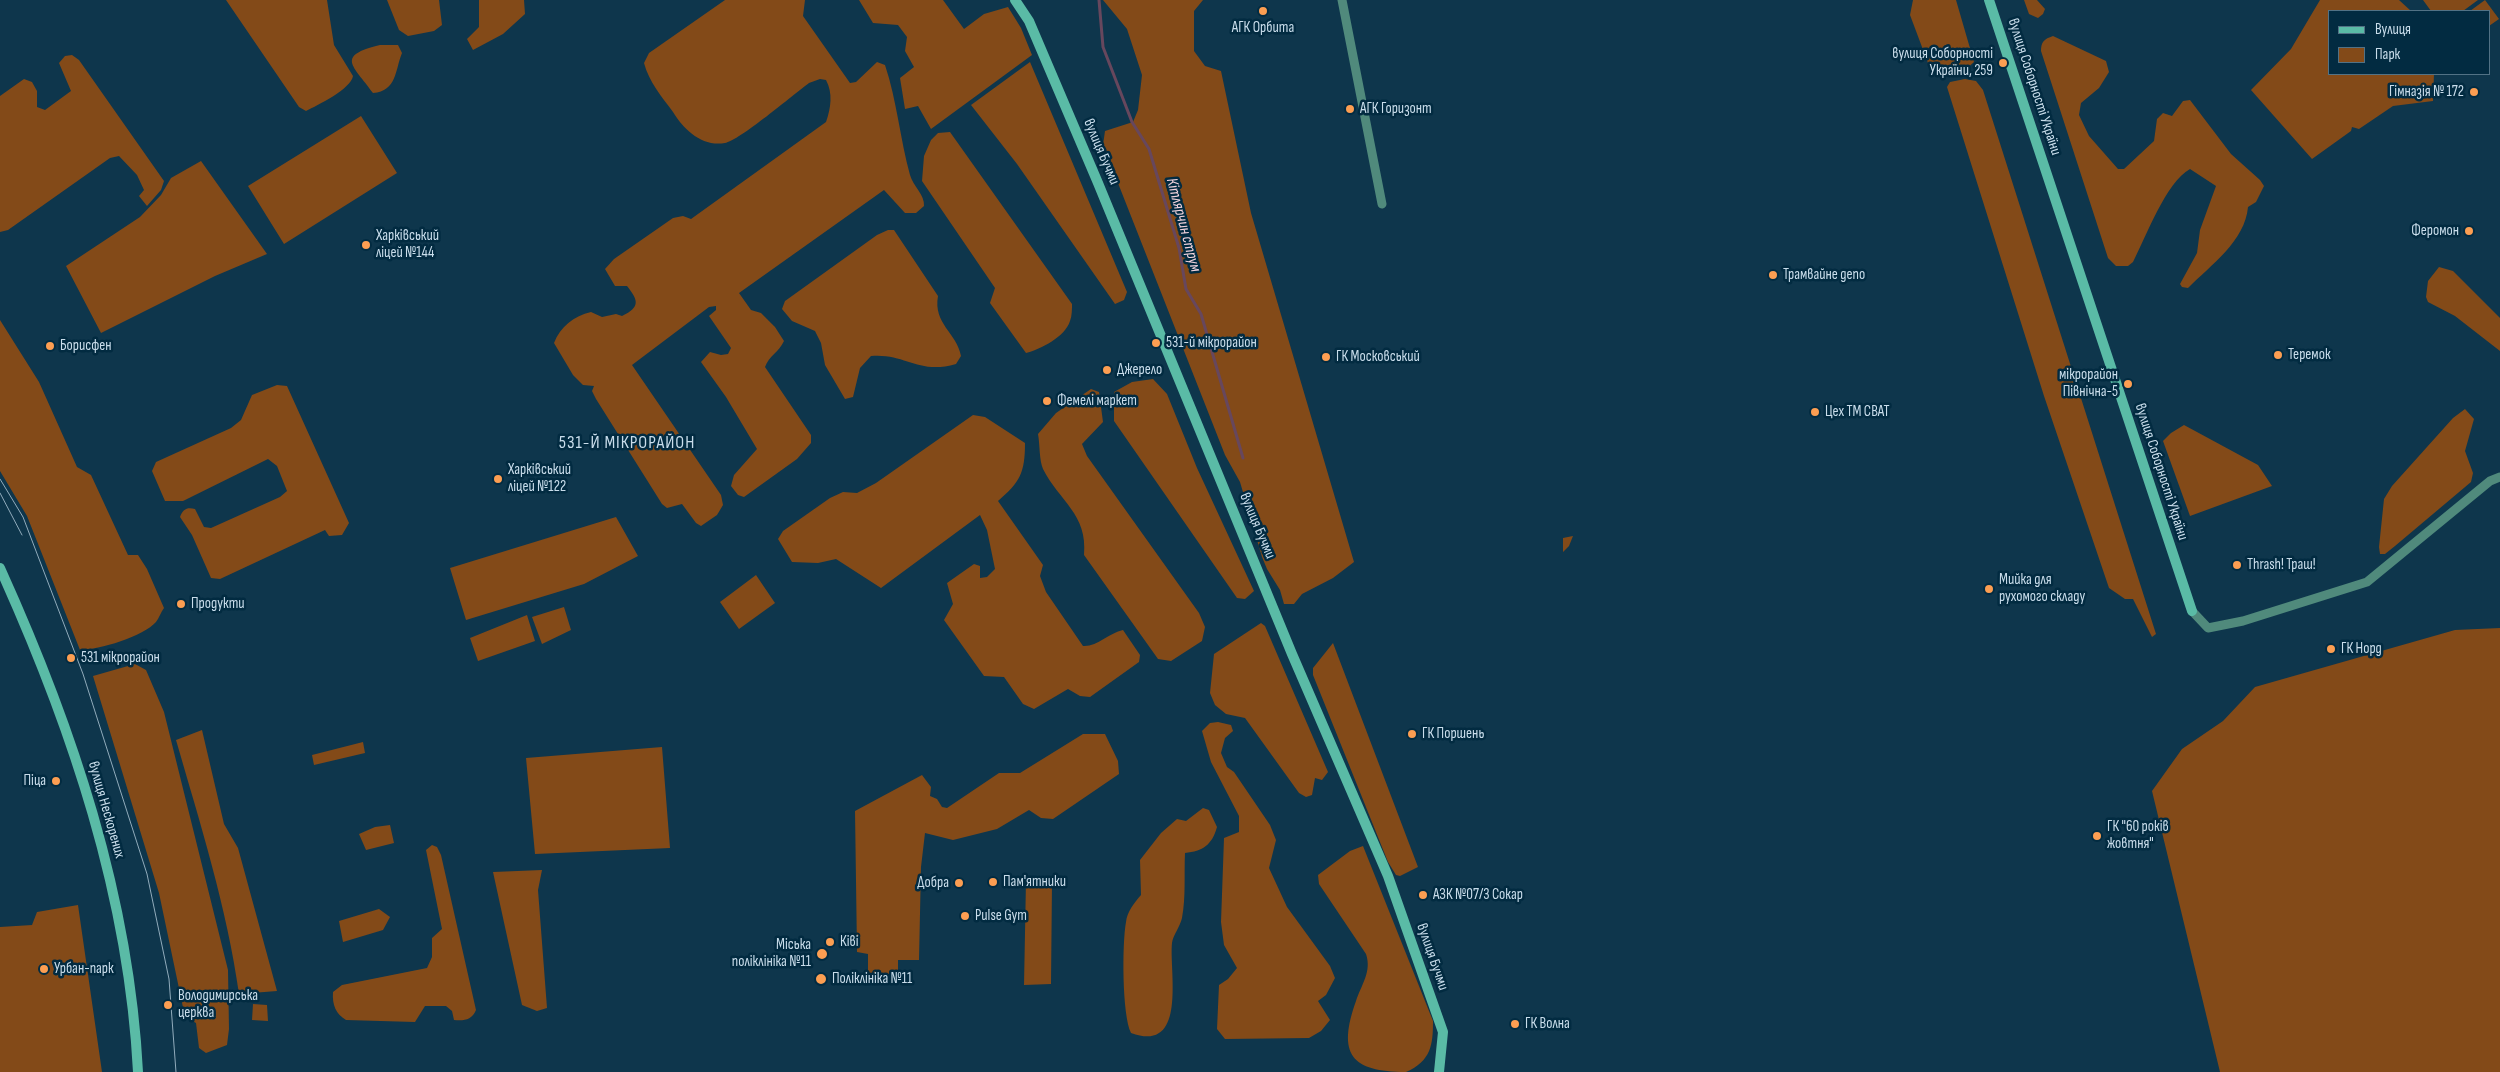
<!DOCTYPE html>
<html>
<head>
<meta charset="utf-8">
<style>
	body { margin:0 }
	#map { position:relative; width:2500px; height:1072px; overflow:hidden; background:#0e364c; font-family:"Sofia Sans Condensed",sans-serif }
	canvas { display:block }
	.legend { position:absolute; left:2328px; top:10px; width:162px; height:65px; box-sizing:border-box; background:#022b41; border:1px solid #527285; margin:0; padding:6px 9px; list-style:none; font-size:15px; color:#c9ddeb }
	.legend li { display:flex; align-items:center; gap:10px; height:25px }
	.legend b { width:25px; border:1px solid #527285 }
</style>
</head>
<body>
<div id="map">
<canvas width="2500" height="1072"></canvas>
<ul class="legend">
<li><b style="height:6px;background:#5abba6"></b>Вулиця</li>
<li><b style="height:14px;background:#834a18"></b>Парк</li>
</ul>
</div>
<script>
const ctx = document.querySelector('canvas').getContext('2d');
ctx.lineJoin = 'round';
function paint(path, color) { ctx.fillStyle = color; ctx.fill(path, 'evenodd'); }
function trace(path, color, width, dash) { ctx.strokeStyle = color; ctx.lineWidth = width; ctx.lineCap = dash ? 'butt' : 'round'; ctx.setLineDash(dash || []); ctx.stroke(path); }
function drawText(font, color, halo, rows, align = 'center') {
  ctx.font = font + ' "Sofia Sans Condensed",sans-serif'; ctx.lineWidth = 5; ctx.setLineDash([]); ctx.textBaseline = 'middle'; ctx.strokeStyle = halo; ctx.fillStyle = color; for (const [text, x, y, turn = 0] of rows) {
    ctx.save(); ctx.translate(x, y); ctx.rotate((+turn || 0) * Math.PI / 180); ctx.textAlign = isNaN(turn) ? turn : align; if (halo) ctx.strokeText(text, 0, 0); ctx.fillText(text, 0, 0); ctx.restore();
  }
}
paint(new Path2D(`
	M226 0H327L334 45 353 76C351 89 318 105 306 111L299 107Z
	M387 0H439L442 25 434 31 408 36 399 30Z
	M479 0H524L525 14 503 34 473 50 467 39 479 27Z
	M725 0H805L803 16 850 83 856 82 877 62 885 65C897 101 900 139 910 175 913 186 925 195 924 206L916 213H905L884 190 739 293 751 310 761 313 775 327 784 341C779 352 769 356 765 367L811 435V443L797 459 744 497 738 495 731 486 734 475 757 449 726 397 701 362 710 352 721 355 728 354 731 348 709 316 716 310V306L709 307 632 365 721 495 723 505 717 515 701 526 696 523 682 504 667 508 662 504 596 399 592 391 594 386 583 385 573 375 554 343C560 327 574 316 591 312L602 317 616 314 622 316C641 307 638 300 627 286H615L605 269 614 259 673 218 683 216 691 219 826 122C831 108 833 93 826 80L820 79 809 83C794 94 739 141 725 143 702 147 684 130 673 112 662 97 649 82 644 63L649 53Z
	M859 0H943L964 29 984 14 1008 7 1021 28 1032 55 931 129 918 106 905 109 900 78 914 67 905 51 907 37 898 25 873 23Z
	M1103 0H1203L1194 11V51L1205 66 1221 71 1251 213 1354 562 1333 578 1302 594 1294 604H1284L1280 590 1267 569 1262 557 1240 482 1225 455 1103 145 1105 131 1133 122 1138 110 1142 75 1127 29Z
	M1913 0H1956L1974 62 1965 70 1952 73 1937 70 1928 63 1910 15Z
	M2024 0H2037L2045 9 2043 14 2038 18 2029 14Z
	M2320 0H2399L2411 11H2329V74H2434L2433 101 2393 106 2359 129 2352 127 2351 131 2312 159 2251 90 2291 49Z
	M2423 0H2478L2463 11H2431Z
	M2485 0 2499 19 2489 26V11H2470Z
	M2053 36 2106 61 2109 72 2099 88 2081 103 2079 115 2089 136 2118 169H2124L2154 141 2157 119 2163 113 2172 116 2183 101 2190 100 2231 154 2260 180 2264 186 2256 202 2248 207C2245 241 2211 265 2188 288L2182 287 2180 284 2197 253 2200 230 2216 186 2190 169C2166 182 2146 237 2133 262L2128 266H2116L2108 258 2041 51C2041 42 2044 39 2053 36Z
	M380 45H398L402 53C395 70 397 91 373 93 353 65 335 56 380 45Z
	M72 55 79 60 164 181 161 190 147 206 139 196 144 190 137 175 119 156 110 158 8 230 0 232V96L24 79 32 82 37 91V107L45 110 71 91 59 63 65 56Z
	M1030 62 1127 292 1124 300 1115 304 1017 164 971 105Z
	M1965 79 1976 81 1983 90 2156 634 2152 637 2133 599H2125L2109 588 2044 396 1947 87 1950 82Z
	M361 116 397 173 284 244 248 186Z
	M950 132 1072 304C1072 309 1072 316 1070 321 1065 337 1041 349 1026 353L990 303 995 288 922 181 924 156 931 140 938 133Z
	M201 161 267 254 215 276 101 333 66 266 140 217 161 195 171 178Z
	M888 230H894L938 296C933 324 957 333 961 356L956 364C918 375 906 353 871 356L860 368 853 397 845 399 825 365 821 343 815 331 792 321 782 309 785 301 877 235Z
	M2439 267 2453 271 2500 318V351L2455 316 2428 302 2426 297 2428 281Z
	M0 320 39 382 77 467 91 475 128 555H138L147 569 164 608C161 612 159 618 156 622 144 636 99 650 80 650L27 516 0 471Z
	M1153 379 1167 394 1197 468 1254 591 1245 599 1237 598 1114 421V392L1132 382Z
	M277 385 287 386 349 523 342 535 329 536 325 530 220 579 211 578 192 535 180 517C183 509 187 507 195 509L204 527 211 528 280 497 287 491 277 466 268 459 183 501H165L152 471 156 462 231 428 241 420 252 395Z
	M1091 389 1099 392 1103 422 1082 444 1087 456 1199 613 1205 627 1202 641 1171 661 1158 659 1084 555C1088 514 1059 501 1043 469 1039 460 1040 445 1038 434L1056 413Z
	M2465 409 2474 419 2465 451 2473 473 2471 482 2395 546 2385 554H2380L2379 547 2384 499 2392 486 2453 418Z
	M973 415 985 417 1025 443C1025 473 1020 482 998 501L1043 565 1040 576 1046 592 1083 646C1097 647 1109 633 1123 630L1140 655 1139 662 1090 697 1080 696 1068 689 1034 709 1023 704 1004 677 984 676 944 620 953 604 947 583 974 564 980 566V578L987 577 995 569 987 530 980 515 881 588 836 559 818 563 792 562 778 539 783 531 830 498 843 492 857 493 876 483Z
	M2184 425 2258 465 2272 486 2190 516 2163 441 2171 433Z
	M616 517 638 556 584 584 466 620 450 568Z
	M1573 536 1569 546 1563 552V538Z
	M756 575 775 603 739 629 720 602Z
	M564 607 571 630 542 644 532 617Z
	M527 615 535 641 478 661 470 638Z
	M1261 623 1265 626 1328 772 1322 780 1315 778 1312 795 1306 797 1299 793 1245 718 1226 714 1215 705 1210 693 1214 654Z
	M2500 628V1072H2220L2152 791 2182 749 2223 721 2255 687 2455 630Z
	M1333 643 1418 867 1400 876 1396 875 1388 862 1313 675V668Z
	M135 664 146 670 164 712 228 970 229 1029 227 1045 206 1053 199 1048 196 1023 185 1017 159 893 93 676Z
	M1218 722 1231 725 1233 731 1225 738 1221 753 1227 767 1234 772 1270 825 1276 840 1269 868 1287 907 1330 966 1335 978 1326 995 1318 1001 1330 1020 1321 1031 1309 1038 1225 1039 1217 1029 1219 985 1228 979 1237 968 1224 945 1221 922 1224 838 1239 832V816L1211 762 1202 731 1210 723Z
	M202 730 224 824 238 848 277 991 239 994C227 908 200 823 176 740Z
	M1083 734H1105L1118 761 1119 774 1053 819 1041 818 1029 810 997 829 953 840 925 833 921 867 919 960H898V980H868V954L857 952 855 811 922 775 931 787 930 796 937 799 942 807 947 808 999 773H1020Z
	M363 742 365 753 314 765 312 755Z
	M662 747 670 848 535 854 526 758Z
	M1203 808 1209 810 1217 827C1212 845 1203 851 1185 853 1184 874 1186 897 1182 918 1180 927 1173 935 1172 943 1169 971 1188 1054 1131 1033 1122 1015 1122 943 1126 922 1127 912 1134 903 1141 895L1140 860 1161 833 1177 819 1186 821Z
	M390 825 394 843 366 850 359 834 375 827Z
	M432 845 437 847 441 855 476 1010C472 1020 464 1021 454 1020L452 1011 446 1006H425L415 1022 346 1020C336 1014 332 1005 333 992L342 985 427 968 432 957V938L442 929 426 850Z
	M1363 846 1433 1021C1433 1045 1431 1061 1406 1072 1351 1072 1337 1054 1356 1001 1361 985 1372 972 1366 954L1319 884 1318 875 1350 851Z
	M542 870 538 890 547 1008 537 1011 522 1005 493 872Z
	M1026 880 1052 883 1051 984 1024 985Z
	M78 905 102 1072H0V927L32 925 37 912Z
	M379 909 390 917 383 930 343 942 339 921Z
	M253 1004 267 1005 268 1021 252 1020Z`), '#834a18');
trace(new Path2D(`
	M1099 0 1103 47 1132 122 1149 149 1179 248 1186 289 1201 314 1243 458`), '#67475d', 3);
trace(new Path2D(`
	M1342 0 1382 204
	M2192 611 2208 628 2243 621 2367 582 2490 481 2500 477`), '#508a7c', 9);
trace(new Path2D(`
	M1015 0 1029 21 1098 183 1292 654 1388 876 1443 1032 1439 1072
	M1989 0 2192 611
	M0 568C72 727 129 896 138 1072`), '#5abba6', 10);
trace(new Path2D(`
	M0 479 23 517 83 674 147 874 169 979 176 1072
	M0 493 22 535`), '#92acbc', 1);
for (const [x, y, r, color] of [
	[1263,11,5,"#fc9e52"],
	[2003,63,5,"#fc9e52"],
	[2474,92,5,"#fc9e52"],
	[1350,109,5,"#fc9e52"],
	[2469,231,5,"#fc9e52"],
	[366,245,5,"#fc9e52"],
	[1773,275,5,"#fc9e52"],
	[1156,343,5,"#fc9e52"],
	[50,346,5,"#fc9e52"],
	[2278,355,5,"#fc9e52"],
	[1326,357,5,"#fc9e52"],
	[1107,370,5,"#fc9e52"],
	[2128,384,5,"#fc9e52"],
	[1047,401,5,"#fc9e52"],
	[1815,412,5,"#fc9e52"],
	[498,479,5,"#fc9e52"],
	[2237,565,5,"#fc9e52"],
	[1989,589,5,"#fc9e52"],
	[181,604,5,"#fc9e52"],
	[2331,649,5,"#fc9e52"],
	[71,658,5,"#fc9e52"],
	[1412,734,5,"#fc9e52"],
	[56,781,5,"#fc9e52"],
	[2097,836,5,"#fc9e52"],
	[993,882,5,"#fc9e52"],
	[959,883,5,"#fc9e52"],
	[1423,895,5,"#fc9e52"],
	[965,916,5,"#fc9e52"],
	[830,942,5,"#fc9e52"],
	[822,954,6,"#fc9e52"],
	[44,969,5,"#fc9e52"],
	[821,979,6,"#fc9e52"],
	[168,1005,5,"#fc9e52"],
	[1515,1024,5,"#fc9e52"]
]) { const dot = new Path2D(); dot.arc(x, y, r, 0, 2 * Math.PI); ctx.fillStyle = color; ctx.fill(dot); trace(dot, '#022b41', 2); }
drawText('15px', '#c9ddeb', '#022b41', [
	["АГК Орбита",1263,28,"center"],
	["вулиця Соборності",1993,54,"right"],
	["України, 259",1993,71,"right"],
	["Гімназія № 172",2464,92,"right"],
	["АГК Горизонт",1360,109],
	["Феромон",2459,231,"right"],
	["Харківський",376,236],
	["ліцей №144",376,253],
	["Трамвайне депо",1783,275],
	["531-й мікрорайон",1166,343],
	["Борисфен",60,346],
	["Теремок",2288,355],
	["ГК Московський",1336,357],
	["Джерело",1117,370],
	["мікрорайон",2118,375,"right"],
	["Північна-5",2118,392,"right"],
	["Фемелі маркет",1057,401],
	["Цех ТМ СВАТ",1825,412],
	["Харківський",508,470],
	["ліцей №122",508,487],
	["Thrash! Траш!",2247,565],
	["Мийка для",1999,580],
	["рухомого складу",1999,597],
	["Продукти",191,604],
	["ГК Норд",2341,649],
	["531 мікрорайон",81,658],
	["ГК Поршень",1422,734],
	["Піца",46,781,"right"],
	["ГК \"60 років",2107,827],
	["жовтня\"",2107,844],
	["Пам'ятники",1003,882],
	["Добра",949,883,"right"],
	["АЗК №07/3 Сокар",1433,895],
	["Pulse Gym",975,916],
	["Ківі",840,942],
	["Міська",811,945,"right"],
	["поліклініка №11",811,962,"right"],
	["Урбан-парк",54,969],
	["Поліклініка №11",832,979],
	["Володимирська",178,996],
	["церква",178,1013],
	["ГК Волна",1525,1024]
], 'left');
drawText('15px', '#c9ddeb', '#022b41', [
	["вулиця Соборності України",2034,87,72],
	["вулиця Бучми",1101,152,67],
	["вулиця Соборності України",2161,472,72],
	["вулиця Бучми",1257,526,67],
	["вулиця Нескорених",106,810,74],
	["вулиця Бучми",1432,957,71]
]);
drawText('italic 16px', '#f2d4dd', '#022b41', [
	["Кітлярчин струм",1183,225,75]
]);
ctx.letterSpacing = '1px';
drawText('18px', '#c9ddeb', '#022b41', [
	["531-Й МІКРОРАЙОН",627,443]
]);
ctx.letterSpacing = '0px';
</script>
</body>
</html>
